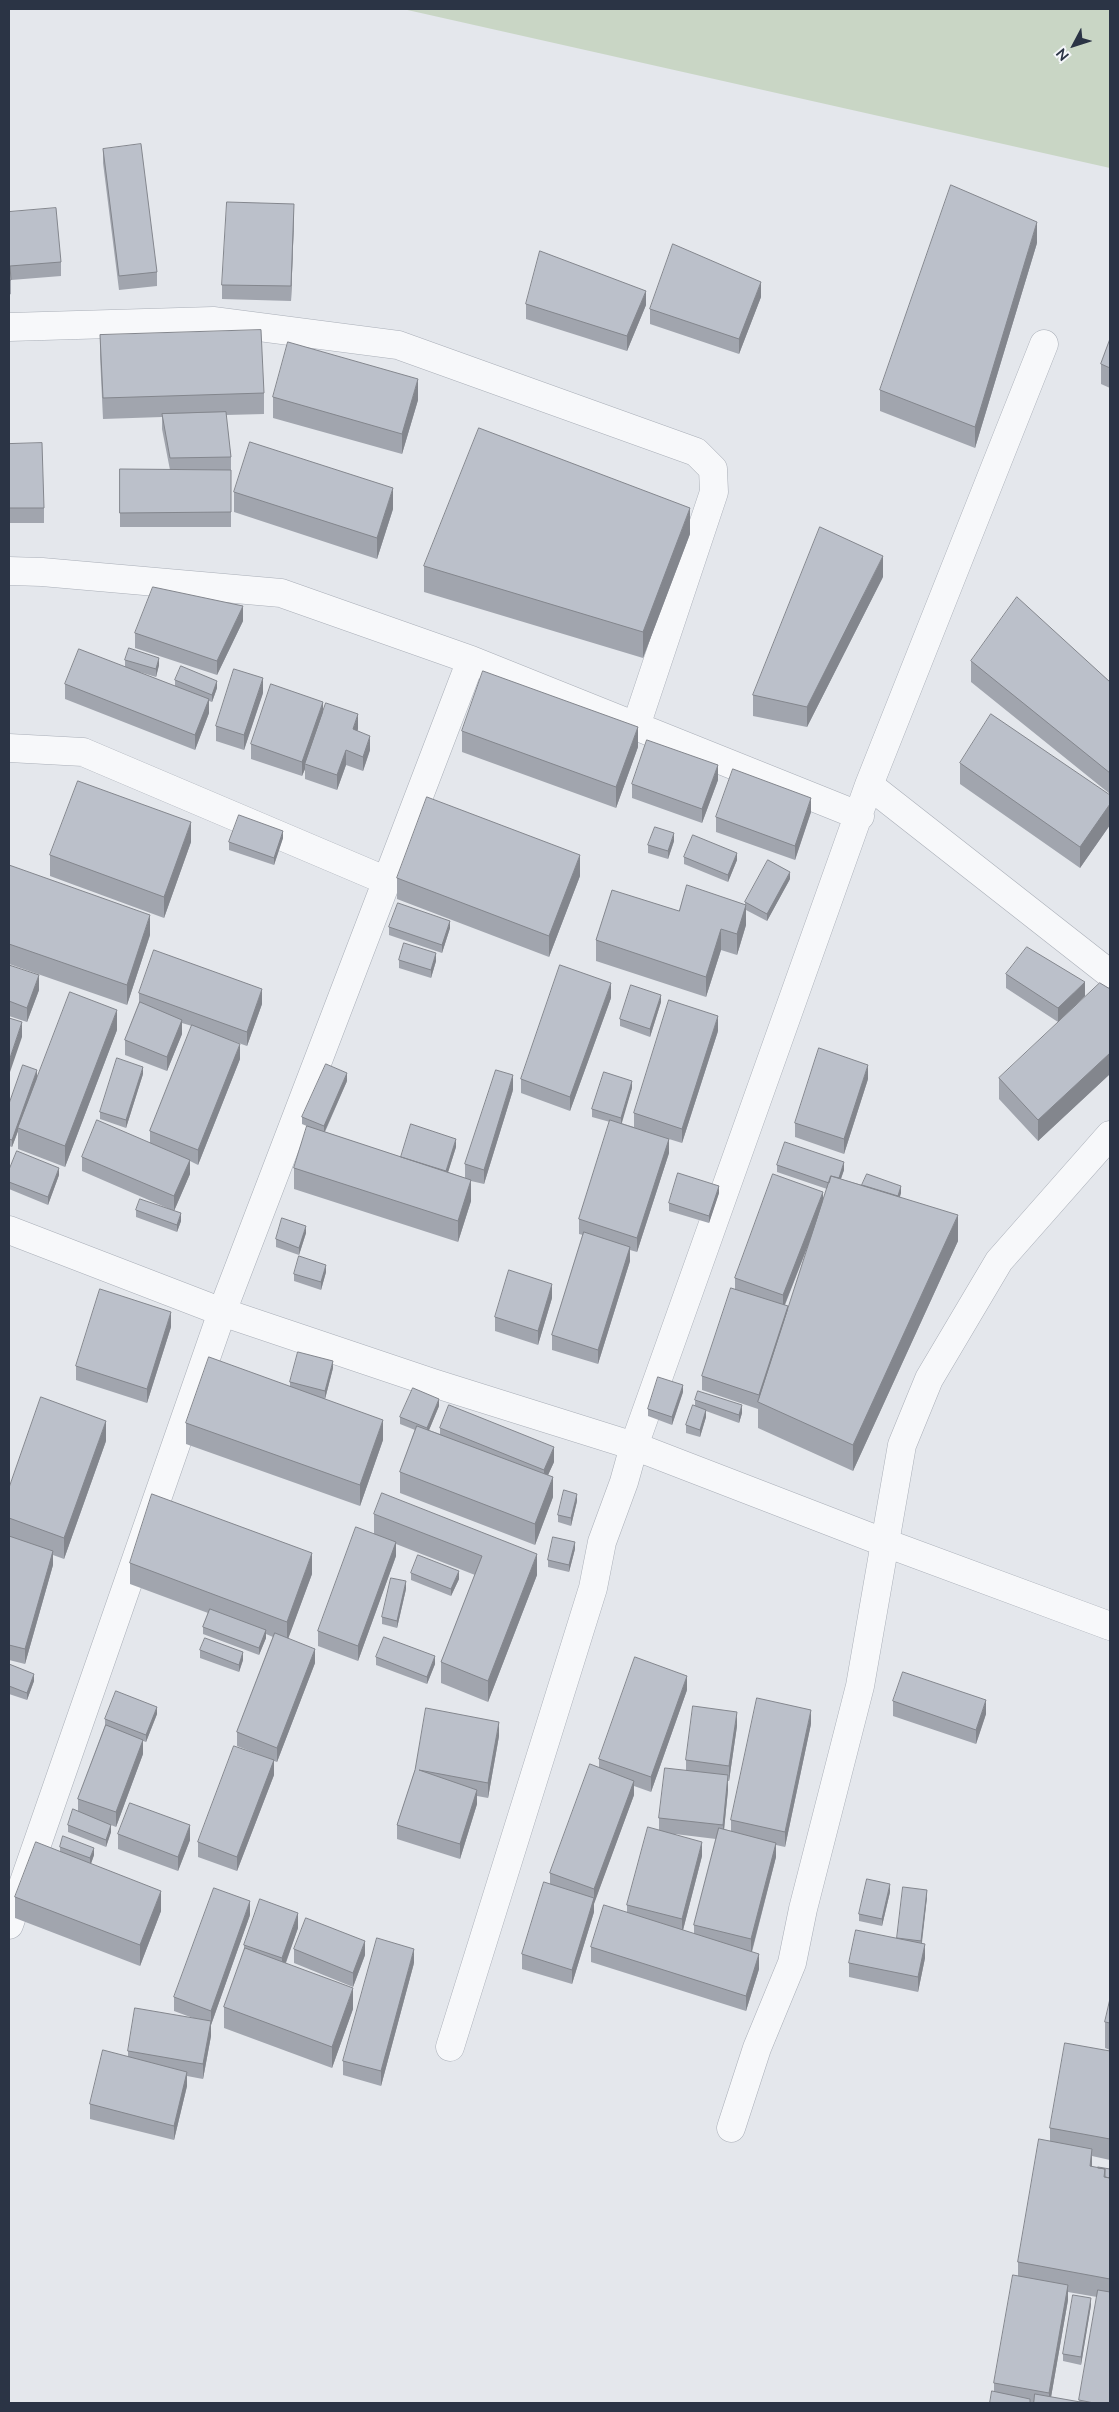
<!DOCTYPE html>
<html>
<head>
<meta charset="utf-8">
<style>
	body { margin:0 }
	#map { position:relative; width:1119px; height:2412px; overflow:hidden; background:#e4e7ec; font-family:Lato,sans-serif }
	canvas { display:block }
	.frame { position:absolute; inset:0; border:10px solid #2b3445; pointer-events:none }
	.north { position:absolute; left:1049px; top:20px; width:50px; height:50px; -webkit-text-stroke:4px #f4f6f9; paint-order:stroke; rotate:230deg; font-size:14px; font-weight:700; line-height:20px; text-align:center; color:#2b3445 }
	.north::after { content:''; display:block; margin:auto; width:18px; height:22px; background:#2b3445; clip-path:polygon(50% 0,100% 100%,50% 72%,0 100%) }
</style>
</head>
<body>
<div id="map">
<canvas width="1119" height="2412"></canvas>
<div class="frame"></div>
<div class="north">N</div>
</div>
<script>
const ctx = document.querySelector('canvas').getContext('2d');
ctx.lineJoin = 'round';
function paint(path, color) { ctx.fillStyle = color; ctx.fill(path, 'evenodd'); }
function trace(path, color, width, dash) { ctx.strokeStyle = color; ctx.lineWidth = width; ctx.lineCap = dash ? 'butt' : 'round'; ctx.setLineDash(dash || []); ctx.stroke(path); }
paint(new Path2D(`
	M403 9H1110V168Z`), '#c9d6c5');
const street = new Path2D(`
	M9 327 213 321 398 345 696 452 713 469 714 492 636 726
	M9 571 42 572 281 593 471 660 860 816
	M9 748 83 752 387 881
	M869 785 1110 974
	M9 1230 222 1312 433 1383 634 1446 883 1542 1110 1626
	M9 1925 222 1312 471 660
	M450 2047 593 1588 602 1542 624 1482 634 1446 869 785 1044 344
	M731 2128 757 2048 792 1963 803 1909 860 1686 902 1445 929 1379 999 1261 1110 1135`);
trace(street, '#a9aeb7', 29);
trace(street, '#f7f8fa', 28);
paint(new Path2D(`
	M103 149 157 272V286L119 290 103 163Z
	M9 212 61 262V276L11 280V294L9 295Z
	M294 219 291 301 222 299V285Z
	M1037 243 975 448 880 411V390Z
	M761 297 739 354 650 324V309Z
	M526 304 646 305 627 351 526 319Z
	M100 335 264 393V414L226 415 231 457V527H120V469L170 470 162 429V417L103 419 100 356Z
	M1110 339V388L1101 384V364Z
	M273 397 418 400 402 454 273 418Z
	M9 444 44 508V523H9Z
	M234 492 393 509 377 559 234 512Z
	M690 534 643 658 424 592V566Z
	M883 577 807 727 753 716V695Z
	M243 621 217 675 135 648V633Z
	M125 660 159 665 156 677 136 671 175 686V680L217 688 212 702 209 701V713L195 750 65 699V684L125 667Z
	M971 661 1110 682V794L971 682Z
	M263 693 244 750 216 741V726Z
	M323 713 358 729 357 731 370 750 363 771 346 765 337 790 305 779V769L302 776 251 759V744Z
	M462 731 638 747 616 808 462 752Z
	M960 763 1110 795V825L1080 868 960 784Z
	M718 780 702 823 632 798V784Z
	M811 812 795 860 716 832V817Z
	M283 838 274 865 229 850V842Z
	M674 841 668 859 648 853V845Z
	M191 842 164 918 50 876V855Z
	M684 857 737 860 728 882 684 864Z
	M9 865 150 935 127 1005 9 964Z
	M580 876 549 957 397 899V878Z
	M790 879 767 921 746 910V925L737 955 721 950 706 997 596 961V940L679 911 745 905V902Z
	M389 927 450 928 442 953 389 935Z
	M399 960 436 961 431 978 399 968Z
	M9 965 39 990 27 1022 9 1016Z
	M1006 974 1085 996 1058 1022 1006 988Z
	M1110 989V1074L1038 1141 999 1099V1078Z
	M139 993 262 1004 247 1046 227 1039 240 1059 198 1165 190 1161V1174L174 1211 82 1171V1157L150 1143V1131L192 1026 182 1023V1034L167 1071 125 1055V1040L139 1004Z
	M611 998 570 1111 521 1093V1079Z
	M661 1002 650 1037 620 1026V1019Z
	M117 1030 65 1167 18 1149V1131L12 1147 9 1146V1104L37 1078Z
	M718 1031 682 1143 669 1139V1153L637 1252 630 1250V1261L598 1364 552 1350V1335L583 1235 579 1234V1219L610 1122 592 1117V1109L632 1088 621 1123 634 1127V1113Z
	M143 1074 126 1128 100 1119V1112Z
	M868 1079 844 1154 795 1137V1123Z
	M347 1081 325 1132 401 1157 456 1147 448 1172 465 1178V1164L513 1090 484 1184 471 1181V1201L458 1242 294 1189V1168L309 1127 302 1124V1117Z
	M777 1165 844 1170 841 1179 862 1185 901 1193 900 1197 958 1241 853 1471 758 1428V1409L702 1390V1376L735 1289V1278L823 1200 827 1189 777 1172ZM811 1238 788 1310 785 1305Z
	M9 1170 59 1175 48 1205 9 1189Z
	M719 1193 709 1223 669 1211V1203Z
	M136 1210 181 1221 177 1232 136 1217Z
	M306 1233 299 1255 276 1247V1239Z
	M326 1272 321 1290 294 1281V1274Z
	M552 1298 538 1345 495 1331V1317Z
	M171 1327 147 1403 76 1380V1366Z
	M333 1368 325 1399 383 1440 360 1506 186 1444V1423L290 1386V1382Z
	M683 1392 672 1425 648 1416V1409Z
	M695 1400 742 1413 739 1423 706 1411V1417L700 1437 686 1433V1425L695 1406Z
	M439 1406 429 1430 440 1434V1428L554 1462 548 1475 553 1497 535 1545 400 1493V1472L415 1430 400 1424V1417Z
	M106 1441 64 1559 53 1555V1565L25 1664 9 1660V1488Z
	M577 1501 571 1526 558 1522V1515Z
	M374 1514 537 1575 488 1702 441 1683V1662L475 1575 396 1544V1556L358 1661 318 1646V1631L374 1534Z
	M575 1549 569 1572 548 1567V1560Z
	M130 1563 312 1574 288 1638 315 1663 277 1762 274 1761V1775L237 1871 198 1857V1842L267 1758 237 1746V1732L273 1637 266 1634V1638L259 1655 203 1634V1627L208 1613 130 1584Z
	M411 1573 459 1579 451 1596 411 1580Z
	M406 1589 397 1628 382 1624V1617Z
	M200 1650 243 1660 239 1672 200 1658Z
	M376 1657 435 1664 427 1684 376 1665Z
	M9 1664 34 1681 27 1700 9 1694Z
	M687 1690 651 1792 634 1786V1795L594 1903V1912L572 1984 522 1969V1954L550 1884V1873L599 1768V1759Z
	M893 1701 986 1714 976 1744 893 1716Z
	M157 1714 146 1742 143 1741V1754L116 1827 111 1825V1832L106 1847 68 1832V1825L78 1812V1799L105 1726V1719Z
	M811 1724 785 1847 776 1845V1857L752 1952 759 1969 746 2011 591 1962V1947L627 1912V1905L659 1830V1818L686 1770V1760L737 1726 729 1781H728V1790L724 1829 731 1831V1820ZM675 1834 716 1839 694 1925V1934L683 1930 702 1856Z
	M499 1736 488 1798 477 1796V1804L460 1859 397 1839V1825L415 1770Z
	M118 1834 190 1840 178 1871 118 1849Z
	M60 1847 94 1855 91 1864 161 1911 140 1966 15 1918V1897L60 1852Z
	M890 1892 882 1926 859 1921V1914Z
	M927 1897 922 1943 925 1958 918 1992 849 1977V1963L897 1938Z
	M250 1915 211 2025V2036L203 2079 187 2076V2086L174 2140 90 2119V2104L128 2057V2051L193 2018 174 2011V1997Z
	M298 1928 286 1963 353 2009 332 2068 224 2028V2007L244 1951V1945Z
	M294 1949 365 1955 353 1987 294 1963Z
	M414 1963 381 2086 343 2075V2061Z
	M1105 2022 1110 2023V2050L1105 2048Z
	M1110 2051V2160L1092 2156V2167L1110 2169V2403H990L994 2392V2383L1018 2276V2262L1050 2141V2128ZM1068 2292 1097 2297 1079 2402 1051 2397 1068 2300Z
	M1091 2305 1081 2365 1063 2361V2354Z`), '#a1a5ae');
paint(new Path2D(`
	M294 204V219L291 301V286Z
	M1037 222V243L975 448V427Z
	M761 282V297L739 354V339Z
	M646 291V305L627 351V336Z
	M418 379V400L402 454V434Z
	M393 488V509L377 559V538Z
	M690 508V534L643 658V632Z
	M883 556V577L807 727V707Z
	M243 606V621L217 675V661Z
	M159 658V665L156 677V669Z
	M263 678V693L244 750V735Z
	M217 681V688L212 702V695Z
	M209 699V713L195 750V735Z
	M323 702V716L305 764V769L302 776V762Z
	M358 714V729L353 744V729Z
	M638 727V747L616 808V787Z
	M370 736V750L363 771V757Z
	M346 750V765L337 790V775Z
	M718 765V780L702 823V809Z
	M811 798V812L795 860V846Z
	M1110 804V825L1080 868V847Z
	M191 822V842L164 918V897Z
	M283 831V838L274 865V858Z
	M674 833V841L668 859V851Z
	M737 853V860L728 882V875Z
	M580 855V876L549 957V936Z
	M790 872V879L767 921V914Z
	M746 905V925L737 955V934Z
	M150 915V935L127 1005V985Z
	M450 921V928L442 953V945Z
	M721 929V950L706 997V977Z
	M436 953V961L431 978V970Z
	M39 975V990L27 1022V1008Z
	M1085 982V996L1058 1022V1008Z
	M611 983V998L570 1111V1097Z
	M262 989V1004L247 1046V1032Z
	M661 995V1002L650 1037V1029Z
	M117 1010V1030L65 1167V1146Z
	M718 1016V1031L682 1143V1129Z
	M182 1020V1034L167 1071V1057Z
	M22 1022V1037L9 1075V1061Z
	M240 1044V1059L198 1165V1150Z
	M1110 1053V1074L1038 1141V1120Z
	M868 1065V1079L844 1154V1139Z
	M143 1067V1074L126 1128V1120Z
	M37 1070V1078L18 1128V1131L12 1147V1140Z
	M347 1073V1081L324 1133V1126Z
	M513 1075V1090L484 1184V1170Z
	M632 1081V1088L621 1126V1118Z
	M456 1139V1147L445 1182V1175Z
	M669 1139V1153L637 1252V1238Z
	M190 1160V1174L174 1211V1196Z
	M844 1162V1170L836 1192V1185Z
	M59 1168V1175L48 1205V1197Z
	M471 1180V1201L458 1242V1221Z
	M719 1186V1193L709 1223V1216Z
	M901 1186V1193L896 1207V1200Z
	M823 1192V1207L783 1309V1295Z
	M181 1213V1221L177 1232V1225Z
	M958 1215V1241L853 1471V1445Z
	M306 1226V1233L299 1255V1248Z
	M630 1247V1261L598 1364V1350Z
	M326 1265V1272L321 1290V1282Z
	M552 1284V1298L538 1345V1331Z
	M10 1293V1308L9 1312V1297Z
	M788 1306V1321L759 1403V1395Z
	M171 1312V1327L147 1403V1389Z
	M333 1361V1368L325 1399V1391Z
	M683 1385V1392L672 1425V1417Z
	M439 1399V1406L427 1435V1428Z
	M742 1405V1413L739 1423V1415Z
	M706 1410V1417L700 1437V1430Z
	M383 1420V1440L360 1506V1485Z
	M106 1421V1441L64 1559V1538Z
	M554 1447V1462L544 1484V1470Z
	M553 1477V1497L535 1545V1524Z
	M577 1494V1501L571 1526V1518Z
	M396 1542V1556L358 1661V1646Z
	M575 1542V1549L569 1572V1565Z
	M53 1551V1565L25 1664V1649Z
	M312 1553V1574L287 1642V1622Z
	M537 1554V1575L488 1702V1681Z
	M459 1571V1579L451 1596V1589Z
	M406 1581V1589L397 1628V1621Z
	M266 1630V1638L259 1655V1648Z
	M315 1649V1663L277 1762V1748Z
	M243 1652V1660L239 1672V1665Z
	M435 1656V1664L427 1684V1677Z
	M34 1674V1681L27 1700V1693Z
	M687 1676V1690L651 1792V1777Z
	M986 1700V1714L976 1744V1730Z
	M157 1707V1714L146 1742V1735Z
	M811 1710V1724L785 1847V1832Z
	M737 1712V1726L729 1781V1766Z
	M499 1722V1736L488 1798V1783Z
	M143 1740V1754L116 1827V1812Z
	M274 1760V1775L237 1871V1857Z
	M728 1775V1790L723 1840V1825Z
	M634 1781V1795L594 1904V1889Z
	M477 1790V1804L460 1859V1844Z
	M111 1825V1832L106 1847V1840Z
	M190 1825V1840L178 1871V1857Z
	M702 1842V1856L682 1934V1919Z
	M776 1843V1857L751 1954V1939Z
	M94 1848V1855L90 1866V1858Z
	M890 1884V1892L882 1926V1919Z
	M927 1890V1897L921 1948V1941Z
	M161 1891V1911L140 1966V1945Z
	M594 1898V1912L572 1984V1970Z
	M250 1901V1915L211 2025V2011Z
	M298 1913V1928L282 1973V1958Z
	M365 1941V1955L353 1987V1973Z
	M925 1944V1958L918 1992V1977Z
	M414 1949V1963L381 2086V2071Z
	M759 1954V1969L746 2011V1996Z
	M353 1988V2009L332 2068V2047Z
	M211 2021V2036L203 2079V2064Z
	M187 2072V2086L174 2140V2126Z
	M1092 2149V2169L1090 2166Z
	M1068 2285V2300L1050 2403H1049V2393Z
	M1091 2298V2305L1081 2365V2357Z`), '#83868d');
const building = new Path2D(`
	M141 144 157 272 119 276 103 149Z
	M951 185 1037 222 975 427 880 390Z
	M227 202 294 204 291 286 222 285Z
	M56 208 61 262 10 266 11 280H9V212Z
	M673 244 761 282 739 339 650 309Z
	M540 251 646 291 627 336 526 304Z
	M261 330 264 393 103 398 100 335Z
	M1110 339V368L1101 364Z
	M288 342 418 379 402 434 273 397Z
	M226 412 231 457 170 458 162 414Z
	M479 428 690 508 643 632 424 566Z
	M250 442 393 488 377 538 234 492Z
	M42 443 44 508H9V444Z
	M120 469 231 470V512L120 513Z
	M820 527 883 556 807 707 753 695Z
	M153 587 243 606 217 661 135 633Z
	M1017 597 1110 682V773L971 661Z
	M129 648 159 658 156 669 125 660Z
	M79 649 209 699 195 735 65 684Z
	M181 666 217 681 212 695 175 680Z
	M234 669 263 678 244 735 216 726Z
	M483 671 638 727 616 787 462 731Z
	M271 684 323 702 302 762 251 744Z
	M326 703 358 714 353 729 370 736 363 757 346 750 337 775 305 764Z
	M991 714 1110 795V804L1080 847 960 763Z
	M647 740 718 765 702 809 632 784Z
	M733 769 811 798 795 846 716 817Z
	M78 781 191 822 164 897 50 855Z
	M427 797 580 855 549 936 397 878Z
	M239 815 283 831 274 858 229 842Z
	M655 827 674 833 668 851 648 845Z
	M693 835 737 853 728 875 684 857Z
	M768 860 790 872 767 914 745 902Z
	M9 865 150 915 127 985 9 944Z
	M687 885 746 905 737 934 721 929 706 977 596 940 612 890 679 911Z
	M398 903 450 921 442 945 389 927Z
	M404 943 436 953 431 970 399 960Z
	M1027 947 1085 982 1058 1008 1006 974Z
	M154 950 262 989 247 1032 139 993Z
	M9 965 39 975 27 1008 9 1001Z
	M560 965 611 983 570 1097 521 1079Z
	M1100 983 1110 989V1053L1038 1120 999 1078Z
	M631 985 661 995 650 1029 620 1019Z
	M70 992 117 1010 65 1146 18 1128Z
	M669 1000 718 1016 682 1129 634 1113Z
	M140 1002 182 1020 167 1057 125 1040Z
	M9 1018 22 1022 9 1061Z
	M192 1025 240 1044 198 1150 150 1131Z
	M819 1048 868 1065 844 1139 795 1123Z
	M117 1058 143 1067 126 1120 100 1112Z
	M326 1064 347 1073 324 1126 302 1117Z
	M23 1065 37 1070 12 1140 9 1139V1104Z
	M496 1070 513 1075 484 1170 465 1164Z
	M604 1072 632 1081 621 1118 592 1109Z
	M97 1120 190 1160 174 1196 82 1157Z
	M610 1120 669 1139 637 1238 579 1219Z
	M411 1124 456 1139 446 1171 401 1157Z
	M307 1126 471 1180 458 1221 294 1168Z
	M785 1142 844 1162 839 1178 831 1176 829 1183 777 1165Z
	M17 1151 59 1168 48 1197 9 1182V1170Z
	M678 1173 719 1186 709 1216 669 1203Z
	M773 1174 823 1192 783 1295 735 1278Z
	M867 1174 901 1186 898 1196 862 1185Z
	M831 1176 958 1215 853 1445 758 1402Z
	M140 1199 181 1213 177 1225 136 1210Z
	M282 1218 306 1226 299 1248 276 1239Z
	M584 1232 630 1247 598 1350 552 1335Z
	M299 1256 326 1265 321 1282 294 1274Z
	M509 1270 552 1284 538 1331 495 1317Z
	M731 1288 788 1306 759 1395 702 1376Z
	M100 1289 171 1312 147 1389 76 1366Z
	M298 1352 333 1361 325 1391 290 1382Z
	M209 1357 383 1420 360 1485 186 1423Z
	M658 1377 683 1385 672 1417 648 1409Z
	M413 1388 439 1399 427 1428 400 1417Z
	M698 1391 742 1405 739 1415 695 1400Z
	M41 1397 106 1421 64 1538 9 1518V1488Z
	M449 1405 554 1447 544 1470 440 1428Z
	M693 1405 706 1410 700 1430 686 1425Z
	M417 1426 553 1477 535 1524 400 1472Z
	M564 1490 577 1494 571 1518 558 1515Z
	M382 1493 537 1554 488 1681 441 1662 482 1556 374 1514Z
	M152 1494 312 1553 287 1622 130 1563Z
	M356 1527 396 1542 358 1646 318 1631Z
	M9 1536 53 1551 25 1649 9 1645Z
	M553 1537 575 1542 569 1565 548 1560Z
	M418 1555 459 1571 451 1589 411 1573Z
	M391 1578 406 1581 397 1621 382 1617Z
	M210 1609 266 1630 259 1648 203 1627Z
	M275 1633 315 1649 277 1748 237 1732Z
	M384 1637 435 1656 427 1677 376 1657Z
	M205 1638 243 1652 239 1665 200 1650Z
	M635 1657 687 1676 651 1777 599 1759Z
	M9 1664 34 1674 27 1693 9 1686Z
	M903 1672 986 1700 976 1730 893 1701Z
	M116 1691 157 1707 146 1735 105 1719Z
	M757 1698 811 1710 785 1832 731 1820Z
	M693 1706 737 1712 729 1766 686 1760Z
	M426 1708 499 1722 488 1783 419 1770 477 1790 460 1844 397 1825 415 1770Z
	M106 1725 143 1740 116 1812 78 1799Z
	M234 1746 274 1760 237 1857 198 1842Z
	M590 1764 634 1781 594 1889 550 1873Z
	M665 1768 728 1775 723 1825 659 1818Z
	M130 1803 190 1825 178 1857 118 1834Z
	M73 1809 111 1825 106 1840 68 1825Z
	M648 1827 702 1842 682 1919 627 1905Z
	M719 1828 776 1843 751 1939 694 1925Z
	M63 1836 94 1848 90 1858 60 1847Z
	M36 1842 161 1891 140 1945 15 1897Z
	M867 1879 890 1884 882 1919 859 1914Z
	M544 1882 594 1898 572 1970 522 1954Z
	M903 1887 927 1890 921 1941 897 1938Z
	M214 1888 250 1901 211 2011 174 1997Z
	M260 1899 298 1913 282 1958 244 1945Z
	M604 1905 759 1954 746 1996 591 1947Z
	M306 1918 365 1941 353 1973 294 1949Z
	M856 1930 925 1944 918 1977 849 1963Z
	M377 1938 414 1949 381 2071 343 2061Z
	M245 1948 353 1988 332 2047 224 2007Z
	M1110 1999V2023L1105 2022Z
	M135 2008 211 2021 203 2064 128 2051Z
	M1065 2043 1110 2051V2139L1050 2128Z
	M103 2050 187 2072 174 2126 90 2104Z
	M1039 2139 1092 2149 1090 2166 1105 2169 1104 2177 1110 2178V2279L1018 2262Z
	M1098 2167 1110 2169V2178L1105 2177V2169L1098 2168Z
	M1013 2275 1068 2285 1049 2393 994 2383Z
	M1098 2290 1110 2292V2403H1094L1079 2400Z
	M1073 2295 1091 2298 1081 2357 1063 2354Z
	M992 2391 1030 2399V2403H990Z
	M1035 2394 1086 2403H1034Z`);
paint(building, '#bbc0ca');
trace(building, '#83868d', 1);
</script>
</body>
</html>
